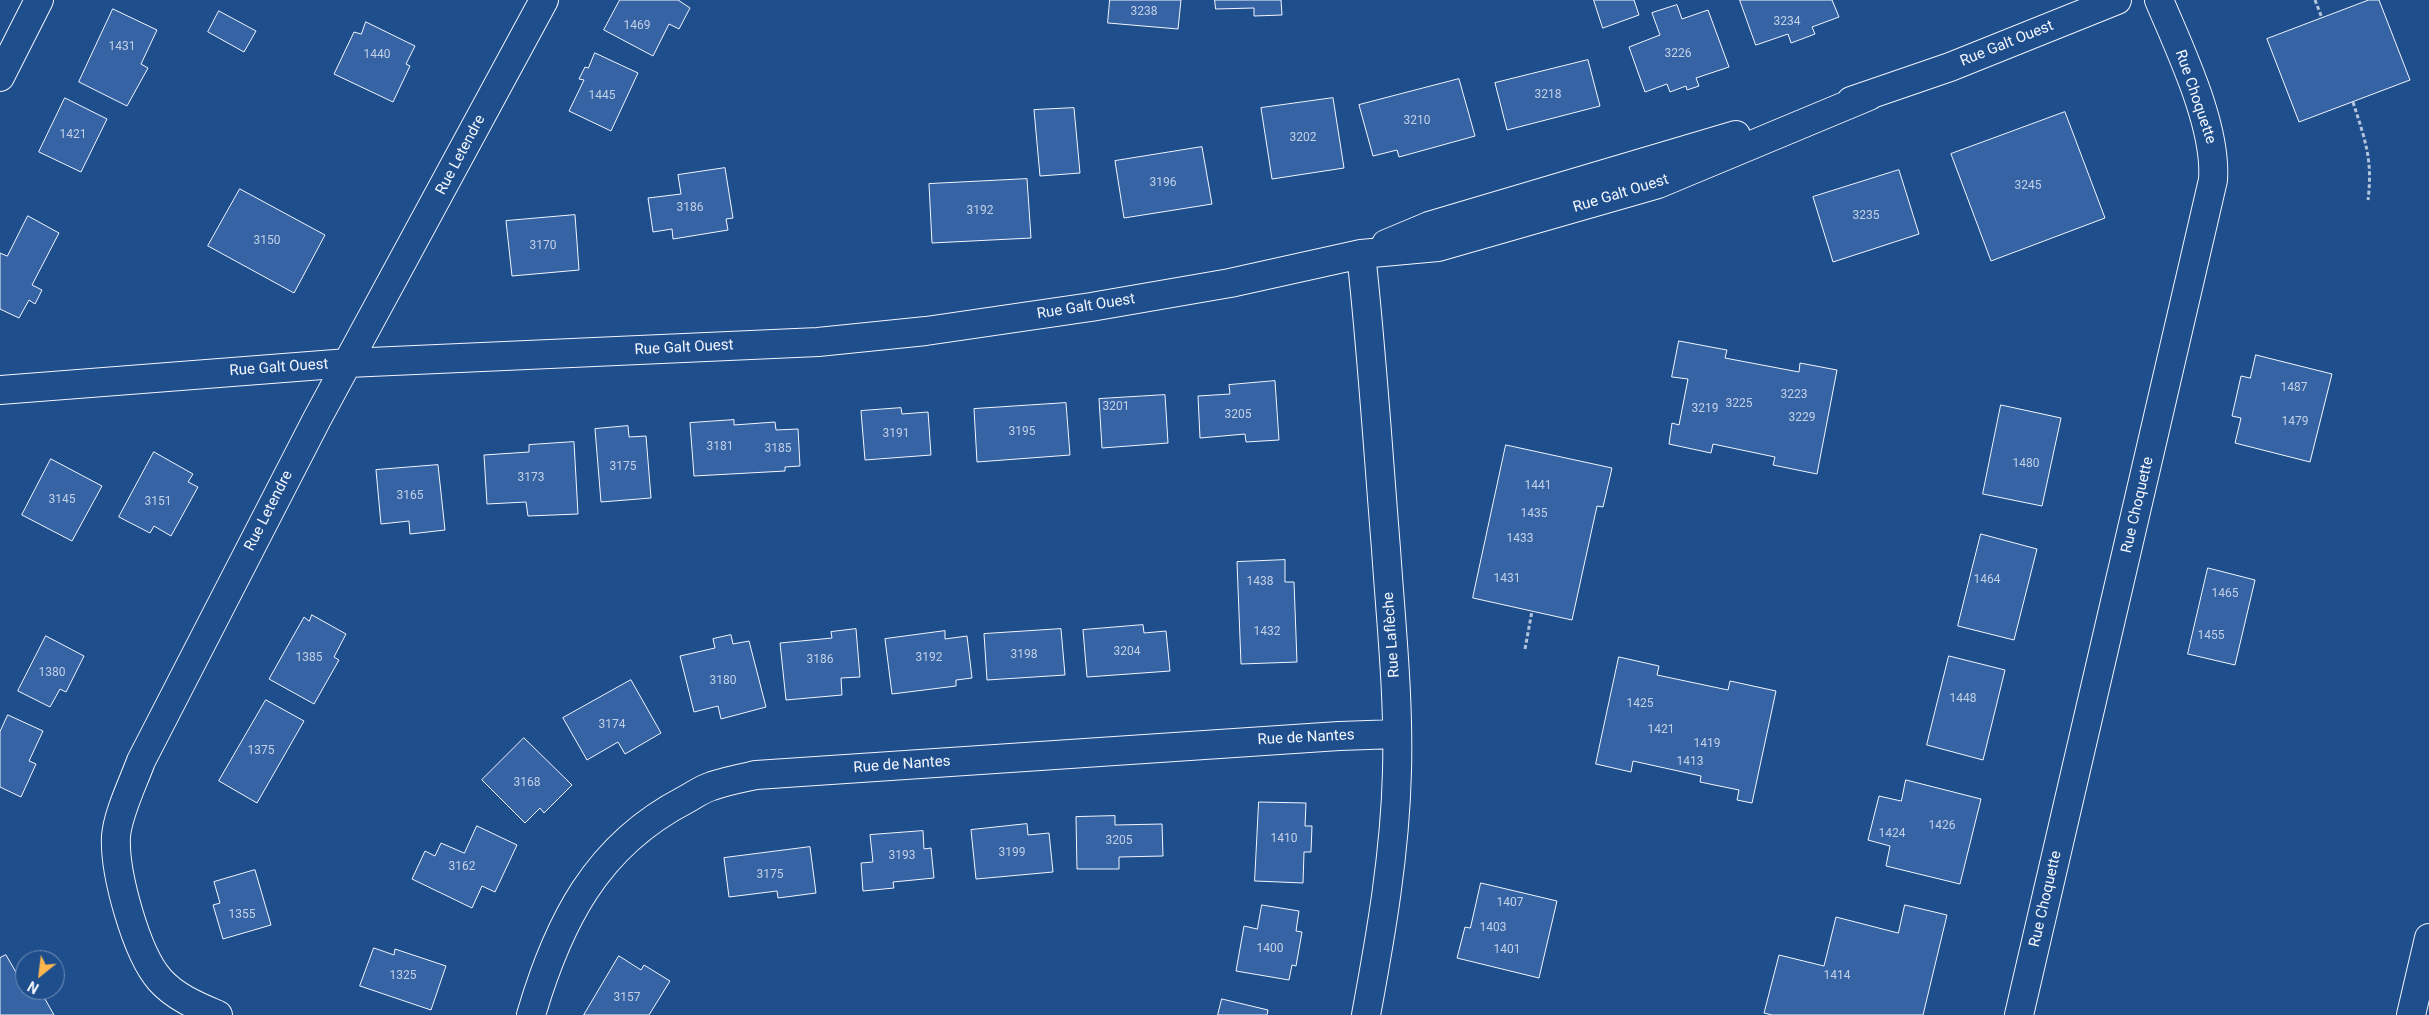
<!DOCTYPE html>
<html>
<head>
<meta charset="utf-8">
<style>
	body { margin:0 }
	#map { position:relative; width:2429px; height:1015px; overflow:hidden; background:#1f4e8c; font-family:Roboto,sans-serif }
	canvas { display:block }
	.north { position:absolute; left:15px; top:950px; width:50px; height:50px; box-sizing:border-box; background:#1f4e8c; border:1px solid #7391ba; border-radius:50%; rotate:209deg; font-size:14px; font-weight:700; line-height:20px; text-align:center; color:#f2f6ff }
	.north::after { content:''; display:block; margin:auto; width:18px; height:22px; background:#ffb74d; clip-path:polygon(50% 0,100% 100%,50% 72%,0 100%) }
</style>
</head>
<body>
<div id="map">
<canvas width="2429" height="1015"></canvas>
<div class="north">N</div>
</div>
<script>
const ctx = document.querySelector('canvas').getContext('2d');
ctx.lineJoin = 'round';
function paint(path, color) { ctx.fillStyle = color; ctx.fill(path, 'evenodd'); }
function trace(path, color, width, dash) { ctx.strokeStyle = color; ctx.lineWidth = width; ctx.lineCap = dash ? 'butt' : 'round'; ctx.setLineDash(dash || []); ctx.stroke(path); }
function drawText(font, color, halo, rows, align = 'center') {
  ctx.font = font + ' Roboto,sans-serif'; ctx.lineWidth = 4; ctx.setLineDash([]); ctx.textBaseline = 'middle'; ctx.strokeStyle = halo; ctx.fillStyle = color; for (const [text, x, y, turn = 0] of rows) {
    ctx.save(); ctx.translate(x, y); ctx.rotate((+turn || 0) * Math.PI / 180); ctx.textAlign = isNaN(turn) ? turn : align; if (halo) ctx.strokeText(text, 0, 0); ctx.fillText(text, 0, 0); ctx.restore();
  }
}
const building = new Path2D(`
	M620 0H678L690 8 679 29 669 24 653 56 604 30Z
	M1110 0H1181L1178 29 1108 23Z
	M1215 0H1281L1282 15 1254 16V8L1216 9Z
	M1594 0H1634L1639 15 1603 28Z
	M1740 0H1832L1839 17 1812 27 1815 34 1791 43 1788 34 1756 45Z
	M2369 0H2379L2410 80 2299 122 2267 39Z
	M1677 5 1682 19 1708 10 1729 67 1696 78 1699 86 1687 90 1686 86 1670 92 1667 84 1645 92 1629 47 1660 35 1652 13Z
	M113 9 157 30 141 64 148 68 127 106 79 82Z
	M219 11 256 31 244 52 208 32Z
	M366 22 415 46 406 64 410 66 393 102 334 74 354 32 361 34Z
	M595 53 638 73 611 131 569 111 584 80 579 79 585 67 588 68Z
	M1588 60 1600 106 1507 130 1495 83Z
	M1459 79 1475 136 1399 157 1397 150 1373 156 1359 105Z
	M65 98 107 119 81 172 39 152Z
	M1333 98 1344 168 1272 179 1261 108Z
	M1074 108 1080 173 1040 176 1034 110Z
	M2065 112 2105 218 1991 261 1951 154Z
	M1202 147 1212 204 1124 218 1115 161Z
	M725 168 733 218 726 219 728 230 673 239 672 229 653 232 648 198 681 194 678 175Z
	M1899 170 1919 234 1833 262 1813 197Z
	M1027 179 1031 238 932 243 929 184Z
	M240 189 325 235 294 293 208 246Z
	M575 215 579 270 512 276 506 221Z
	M28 216 59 233 32 285 42 290 35 304 29 300 19 318 0 309V253L7 256Z
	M1679 341 1727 350 1725 358 1799 372 1800 363 1837 370 1817 474 1773 465 1775 457 1713 444 1711 453 1669 444 1672 423 1679 425 1688 379 1672 377Z
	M2256 355 2332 374 2310 462 2235 443 2241 418 2232 416 2241 376 2250 378Z
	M1275 381 1279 440 1246 442 1245 434 1200 438 1198 396 1230 394 1229 385Z
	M1165 395 1168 443 1102 448 1099 399Z
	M1066 403 1070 455 977 462 974 409Z
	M2001 405 2061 418 2042 506 1983 494Z
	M901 408 902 414 928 412 931 455 865 460 861 411Z
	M734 420V425L775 422 776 430 798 429 800 466 785 467V471L694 476 690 423Z
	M628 426 629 437 646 436 651 498 601 502 595 429Z
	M574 442 578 514 528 516 526 502 487 504 484 455 529 452V445Z
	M1506 445 1612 468 1603 507 1597 506 1572 620 1473 598Z
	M154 452 193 474 188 482 198 487 171 536 154 526 150 533 119 517Z
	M51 459 102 486 72 541 22 515Z
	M438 465 445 530 410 534 409 521 381 524 376 470Z
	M1981 534 2037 549 2014 640 1958 626Z
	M1285 560V582H1294L1297 662 1241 664 1237 562Z
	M2208 568 2255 580 2235 665 2188 654Z
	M312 615 346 634 334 657 339 660 314 704 269 679 304 617 309 621Z
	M1143 625 1144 633 1166 631 1170 671 1087 677 1083 630Z
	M856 629 860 677 841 678 842 695 786 700 780 643 832 638 831 632Z
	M1061 629 1065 675 987 680 984 634Z
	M945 631V639L967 636 972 678 956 680V686L892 694 885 639Z
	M731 635 733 644 749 641 766 707 721 719 718 706 694 712 680 656 715 648 713 639Z
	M46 636 84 656 66 692 60 689 50 707 18 691Z
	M1949 656 2005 670 1983 760 1927 745Z
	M1619 657 1659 666 1657 675 1728 690 1730 681 1776 691 1752 803 1737 800 1739 790 1700 782 1701 776 1633 761 1631 772 1596 764Z
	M631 680 661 733 625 754 618 742 587 760 563 718Z
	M266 700 304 721 257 803 219 781Z
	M8 715 43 731 29 761 36 764 21 797 0 787V732Z
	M524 738 572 785 544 813 540 808 525 823 482 780Z
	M1906 780 1981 799 1960 884 1886 866 1890 846 1868 840 1879 796 1901 801Z
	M1259 802 1306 803 1305 826H1312L1311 852H1304L1303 883 1255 881Z
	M1115 816V825L1162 824 1163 856 1119 857V869H1077L1076 817Z
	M1027 824 1028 835 1049 833 1053 872 976 879 971 830Z
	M477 826 517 845 495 892 482 886 472 908 412 879 425 851 435 856 441 843 464 853Z
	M923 831 924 849 931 848 934 878 893 882 894 888 863 891 861 863 873 862 870 835Z
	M810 847 816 893 778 898 777 891 729 897 724 858Z
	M255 870 271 925 223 939 213 905 220 903 214 882Z
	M1481 883 1557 901 1539 978 1457 958 1465 927 1470 928Z
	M1262 905 1299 911 1296 931 1302 932 1296 966 1292 965 1289 980 1236 971 1244 926 1257 929Z
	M1905 905 1947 915 1923 1015H1772L1764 1013 1779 955 1824 966 1836 917 1898 933Z
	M374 948 394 955 395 949 446 966 431 1010 360 986Z
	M6 955 17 974 25 970V990H40L54 1015H0V958Z
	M619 956 641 970 644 965 670 981 649 1015H584Z
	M1222 999 1268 1010 1267 1015H1218Z`);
paint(building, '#3563a3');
trace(building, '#f2f6ff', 1);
const minor = new Path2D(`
	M0 77 39 0
	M1851 101 1950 67 2117 0
	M1386 244 1429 226 1736 135
	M1361 254C1372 352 1378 451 1386 549 1391 623 1399 697 1397 771 1395 854 1381 934 1366 1015
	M0 390 348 363 818 342 926 331 1091 307 1230 283 1361 254 1438 247 1658 184 1869 96
	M218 1015C197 1006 175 997 160 980 136 953 114 872 116 836 118 813 133 783 141 761L317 419 544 0
	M531 1015C558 923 596 846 685 800 694 795 702 789 712 786 726 781 742 778 756 775L1339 736 1397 734
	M2019 1015 2213 180C2217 126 2180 50 2159 0`);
const highway = new Path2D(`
	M2411 1015 2429 938`);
trace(minor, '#f2f6ff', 30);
trace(highway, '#f2f6ff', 30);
trace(new Path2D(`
	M2315 0 2322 18
	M2353 102C2365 140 2373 159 2368 200
	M1525 649 1532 611`), '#b3c4dc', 3, [4, 2.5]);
trace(minor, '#1f4e8c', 28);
trace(highway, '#1f4e8c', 28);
drawText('12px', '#c3d1e8', null, [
	["3238",1144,12],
	["3234",1787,22],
	["1469",637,26],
	["1431",122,47],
	["3226",1678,54],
	["1440",377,55],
	["3218",1548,95],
	["1445",602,96],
	["3210",1417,121],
	["1421",73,135],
	["3202",1303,138],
	["3196",1163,183],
	["3245",2028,186],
	["3186",690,208],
	["3192",980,211],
	["3235",1866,216],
	["3150",267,241],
	["3170",543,246],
	["1487",2294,388],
	["3223",1794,395],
	["3225",1739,404],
	["3201",1116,407],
	["3219",1705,409],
	["3205",1238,415],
	["3229",1802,418],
	["1479",2295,422],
	["3195",1022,432],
	["3191",896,434],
	["3181",720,447],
	["3185",778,449],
	["1480",2026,464],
	["3175",623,467],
	["3173",531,478],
	["1441",1538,486],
	["3165",410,496],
	["3145",62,500],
	["3151",158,502],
	["1435",1534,514],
	["1433",1520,539],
	["1431",1507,579],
	["1464",1987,580],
	["1438",1260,582],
	["1465",2225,594],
	["1432",1267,632],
	["1455",2211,636],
	["3204",1127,652],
	["3198",1024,655],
	["1385",309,658],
	["3192",929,658],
	["3186",820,660],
	["1380",52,673],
	["3180",723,681],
	["1448",1963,699],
	["1425",1640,704],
	["3174",612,725],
	["1421",1661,730],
	["1419",1707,744],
	["1375",261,751],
	["1413",1690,762],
	["3168",527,783],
	["1426",1942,826],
	["1424",1892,834],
	["1410",1284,839],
	["3205",1119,841],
	["3199",1012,853],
	["3193",902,856],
	["3162",462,867],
	["3175",770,875],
	["1407",1510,903],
	["1355",242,915],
	["1403",1493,928],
	["1400",1270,949],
	["1401",1507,950],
	["1325",403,976],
	["1414",1837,976],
	["3157",627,998]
]);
drawText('15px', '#f2f6ff', '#1f4e8c', [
	["Rue Galt Ouest",2007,44,-22],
	["Rue Choquette",2195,97,71],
	["Rue Letendre",461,155,-62],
	["Rue Galt Ouest",1621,194,-17],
	["Rue Galt Ouest",1086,307,-9],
	["Rue Galt Ouest",684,348,-3],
	["Rue Galt Ouest",279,368,-4],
	["Rue Choquette",2138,505,-77],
	["Rue Letendre",269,511,-63],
	["Rue Laflèche",1392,635,-94],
	["Rue de Nantes",1306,738,-3],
	["Rue de Nantes",902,765,-4],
	["Rue Choquette",2046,899,-77]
]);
</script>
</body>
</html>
